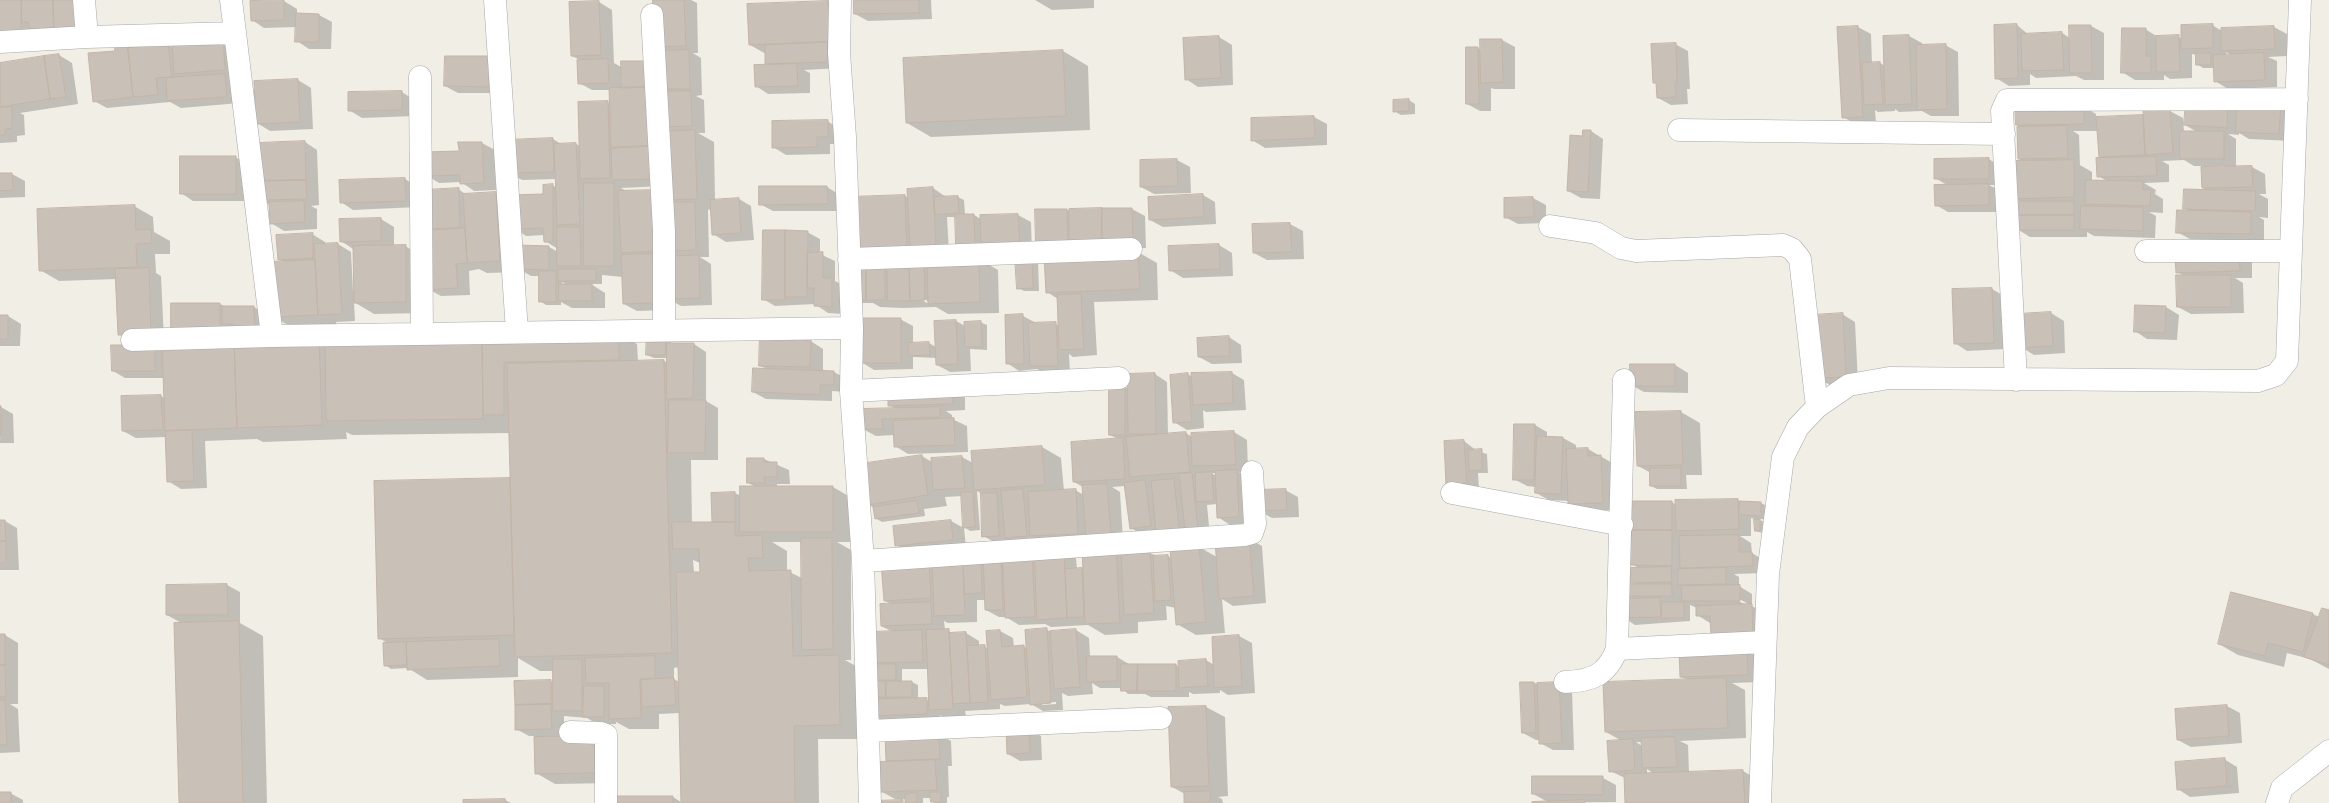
<!DOCTYPE html>
<html>
<head>
<meta charset="utf-8">
<style>
	body { margin:0 }
	canvas { display:block; background:#f1eee5 }
</style>
</head>
<body>
<canvas width="2329" height="803"></canvas>
<script>
const ctx = document.querySelector('canvas').getContext('2d');
ctx.lineJoin = 'round';
function paint(path, color) { ctx.fillStyle = color; ctx.fill(path, 'evenodd'); }
function trace(path, color, width, dash) { ctx.strokeStyle = color; ctx.lineWidth = width; ctx.lineCap = dash ? 'butt' : 'round'; ctx.setLineDash(dash || []); ctx.stroke(path); }
paint(new Path2D(`
	M0 0H89L90 34 0 40Z
	M654 0H691L697 3 698 53H693L701 58 702 95 696 96 704 100 705 133H698L714 142 715 200 739 199 751 206 754 240 726 242 713 234 711 209 708 210 709 257H700L711 264 712 305 681 306 667 298 668 310 637 311 624 304 623 277 602 275V284H591L605 293V308H572L561 302V305H546L540 301V276H531L519 269V272L487 273 479 269 469 271 470 295 441 296 428 289 425 313 374 314 354 302 355 321 336 322 337 326 292 327 273 317 284 262 278 259 312 234 325 242V245L338 244 351 252 353 291H355L353 249 341 241 381 219 394 227V246H405L426 258 428 228 458 189 467 195 496 193 513 203 544 195 552 185 557 188 556 179 522 180 509 173 553 139 561 144H576L580 146 607 102 610 104V90H592L579 83 578 59 572 56 599 2 612 10 614 63 623 68 644 62ZM621 78H623L626 89H621ZM664 186 653 191 628 192 621 188ZM517 230 526 236 545 235V241L558 249V252L549 247 518 246ZM668 251 678 257H668ZM562 282 567 285H562Z
	M855 0H931L932 19 868 21 855 14Z
	M1035 0H1094V8L1052 10Z
	M284 1 297 9V14L319 15 332 22 331 49H309L297 41V27L264 28 252 20Z
	M828 2 847 13 840 68 804 70 810 73V93L768 94 756 86 771 66 766 63V54L750 45Z
	M2017 25 2029 35 2062 33 2070 38 2091 26 2104 33V80H2084L2076 76 2036 78 2030 74V85L2009 86 1996 78Z
	M2212 25 2222 31 2274 27 2287 34V56L2268 57 2277 61V87L2228 89 2215 81V68H2203L2197 64V55L2192 54V78L2170 79 2164 75V80H2135L2122 72 2145 29 2158 37 2182 38ZM2226 52 2231 55H2226Z
	M1858 27 1871 34 1872 64 1880 63 1885 66 1884 37 1909 36 1922 43V45H1945L1958 52 1959 116H1931L1922 111 1899 112 1895 109V111L1878 112 1875 110 1876 123 1856 124 1843 117Z
	M1219 37 1232 45 1233 85 1198 87 1186 79Z
	M222 38 235 46 240 103 181 108 170 102 107 108 94 101 116 52 127 43 135 48 168 44 173 48Z
	M1481 40H1502L1515 47V89H1494L1491 88V111H1480L1467 104 1478 48 1481 50Z
	M1675 44 1688 51 1690 89H1687L1688 104 1671 105 1658 98 1657 85 1654 82Z
	M1063 51 1088 66 1090 130 931 137 907 123Z
	M59 55 72 63 78 104 20 113 24 115 25 135 17 136V142L0 143V64Z
	M490 57 502 93H458L445 86Z
	M298 80 311 88 313 129 270 131 257 123Z
	M402 92 414 100 415 116 362 118 349 110Z
	M2071 99 2096 114V118L2145 115 2157 107 2164 111H2170L2183 118 2184 132H2197L2185 125 2238 102 2293 111 2292 141 2249 139 2239 133V135L2228 134 2236 139V168L2252 167 2265 174 2266 194H2259L2268 199V218L2259 217 2264 220V241L2190 239 2177 232 2190 212 2184 208 2207 190 2203 188 2224 168V166H2194L2184 160 2162 161 2169 165V182L2144 183 2156 190 2155 194 2163 199V213L2149 212 2156 216 2155 238 2094 236 2087 232V237H2030L2017 229 2021 202 2015 198 2024 162 2019 159 2023 128 2017 125ZM2073 131H2098L2100 157 2104 159 2098 176 2107 181H2092V172L2080 165 2079 135Z
	M1409 100 1415 104V114L1401 115 1394 111Z
	M1314 117 1327 124V145L1265 148 1252 140Z
	M827 121 840 129V144H830V154L786 155 773 147Z
	M1591 131 1603 139 1600 199 1581 198 1568 191 1583 137Z
	M305 142 317 150 319 205 311 206 317 209V229L284 231 271 223 270 205 260 199Z
	M482 143 495 150 496 190 474 191 461 182 439 183 426 175 460 152Z
	M235 157 248 164V201H193L181 193Z
	M1989 159 2001 167V185H1989L2002 192V212H1948L1936 205 1947 185 1935 178Z
	M1141 160H1177L1190 167 1191 193 1154 194 1141 187Z
	M0 174H12L25 181V197L0 198Z
	M405 179 417 186 418 207 353 210 341 202Z
	M827 187 840 195V211H773L760 204Z
	M933 188 946 197H958L964 200 965 215H974L981 219V216L1018 215 1031 222 1032 254 970 252 956 217H947L949 252 979 259 998 270 999 313 948 314 936 307 902 308 880 307 873 303H859L905 196 909 198 908 190ZM921 297 929 302V304L920 299Z
	M1203 195 1215 202 1216 224 1163 227 1150 220Z
	M1533 198 1546 205V223L1518 224 1505 217Z
	M134 206 153 217 154 232 170 241V254H155L156 273 161 276 164 340 132 341 119 334 117 279 59 281 40 270Z
	M1132 209 1145 216 1146 248 1050 250 1067 210 1070 211Z
	M1290 224 1303 231 1304 259 1267 260 1254 253Z
	M807 232 820 239V254L835 261V281L845 286 844 314 828 313 815 304 775 306 763 299Z
	M1219 245 1232 253 1233 276 1183 278 1170 270 1169 247Z
	M1138 252 1157 263 1158 300 1094 302 1097 355 1073 357 1069 354 1070 373H1044L1037 369 1019 371 1007 363 1006 316H1023L1036 323 1059 325 1058 299 1047 292Z
	M2176 255 2252 260V278H2235L2243 283 2244 313 2191 314 2178 307 2184 276 2177 272Z
	M1016 258 1038 261 1039 291H1024L1018 288Z
	M1992 289 2004 296 2006 349 1967 351 1955 343Z
	M172 304H220L226 307H254L266 314 268 341 618 333 637 344 638 361H664L668 363V358H654L647 355 671 337V344H694L706 352V401L718 408V460H691L692 523H715L735 493 741 496 756 487 748 483 764 459 789 470 790 484H777V487H833L852 498V542H837L851 550V660H845L863 670 864 739H818L819 803H612L673 797 681 802 680 713 659 714V729H629L616 722V724H597L587 718 564 716V737H594L614 783 555 784 536 773 535 736H529L516 729 550 681 554 683V671H540L518 658V677L427 680 408 668 391 669 385 665 389 644 379 638 375 482 511 479 510 433 352 435 346 432 347 439 263 442 257 439 205 441 207 488 181 489 168 481 166 437 136 438 123 431 122 397 161 396 165 398 164 378H125L113 371 112 346 248 342ZM772 542H802V578L787 571V551ZM693 560 700 563 701 573H694ZM679 667V682L674 679V668Z
	M2166 307 2179 315 2177 340 2147 339 2135 331Z
	M2051 313 2064 321 2065 353 2034 355 2021 347Z
	M1842 314 1855 322 1858 383 1830 385 1817 378Z
	M0 316H8L21 324 20 346H0Z
	M900 319 913 326V343H929L936 347 956 321 965 326 980 322 987 325V350L970 349 971 371 950 372 937 365V358L913 357V369L874 370 861 362Z
	M800 334 823 349V371L834 372 847 379 846 392 832 391V401L766 399 753 392 767 369 760 366Z
	M1229 337 1241 345 1242 363 1212 364 1199 357Z
	M1631 365H1675L1688 373V393L1644 392 1631 385Z
	M1232 373 1244 380 1246 410 1206 412 1203 410 1204 428 1187 430 1174 422 1188 374 1192 377Z
	M1155 374 1167 382 1168 435 1186 433 1192 437 1234 432 1247 440 1248 471 1239 472 1250 478 1251 524 1230 525 1218 517 1217 504 1207 505 1210 537 1144 536 1131 528 1125 486 1112 487 1120 492 1123 541 996 543 983 536 982 494 977 491 980 530 970 531 964 527 963 496 945 497 947 506 924 509 925 516 882 522 875 518 874 508 868 504 922 456 932 462V459L962 457 973 463 1042 447 1061 458 1064 491 1075 490 1084 495 1083 487 1074 482 1118 439 1110 435 1125 387 1129 389ZM1211 473H1216V476ZM1183 528 1184 530 1167 529Z
	M952 390 965 397V410L946 411 952 415V419L967 426 968 452 908 454 895 446 894 435 876 436 863 429 896 409 889 405Z
	M1 407 13 414 14 443H0Z
	M1681 412 1700 423 1702 475H1686L1687 489H1657L1651 486V473L1638 466Z
	M1535 425 1547 432V437L1563 438 1576 445V450L1588 449 1614 464 1615 510 1582 511 1569 504V501L1549 500 1536 493V487L1527 486 1514 479Z
	M1464 441 1477 451 1487 454 1488 473H1478L1479 490 1447 484Z
	M1285 490 1298 497 1299 517 1272 518 1259 511Z
	M1738 500 1742 502 1761 503 1767 506V519H1758L1766 523V534L1756 531 1755 519 1751 518V536H1740L1751 543 1752 553 1765 561V573L1734 574 1739 577V586L1752 594V606L1764 613 1765 643 1710 623 1697 615V608L1690 605V621L1635 625 1623 617 1632 600 1625 596 1635 585 1631 582 1640 569 1632 564 1672 502 1676 505ZM1736 597 1750 605H1746L1735 599Z
	M0 521H5L17 528 19 570H0Z
	M951 521 964 528 966 547 909 553 896 545Z
	M1249 539 1262 546 1266 603 1233 606 1222 599 1225 633 1196 635 1177 624 1176 608 1166 606 1167 620 1138 622V633L1105 635 1088 625 1051 627 1045 624 1019 625 1006 617H999L986 610 985 600H977V622L948 623 944 621 945 630 956 634 966 633 979 641V646L988 648 987 632 1000 631 1013 638 1014 647 1023 646 1027 648 1046 629 1051 632 1076 630 1089 638 1090 657H1117L1129 664 1176 665 1180 667 1179 662 1206 660 1214 665 1213 638 1239 636 1252 643 1255 693 1228 695 1220 690V693L1193 694 1189 692V697H1151L1145 694H1128L1122 688H1100L1092 683 1093 694 1068 696 1062 693 1063 710 1043 711 1031 704 1005 706 1000 704V709L965 711 966 716 943 717 940 715V721L886 723 873 715 881 682 876 680V665L893 632 881 626 891 604 885 601 882 563 1063 550 1076 558 1077 569 1084 571 1083 549 1128 554 1150 553 1157 556H1168L1171 558 1199 547 1217 557ZM902 669H928L930 701 918 699V685L912 682H902ZM1056 702V704L1042 705V703Z
	M227 585 240 592V623L263 636 267 803H180L183 624 167 615V586Z
	M2329 611V669L2310 659 2287 653 2284 667 2238 655 2219 644 2313 614 2319 617Z
	M0 635H5L18 643V704H10L18 709 20 752 0 753Z
	M1747 647 1760 654 1761 682 1732 683 1745 690 1746 738 1680 741 1688 745 1689 773 1743 771 1762 782 1763 803H1626L1625 778 1610 771 1622 741 1606 732 1688 680 1681 677ZM1636 742H1642V746ZM1647 769 1654 774H1647Z
	M1534 683 1572 690 1574 750H1553L1540 743V740H1536L1523 733Z
	M2227 706 2240 713 2242 743 2191 747 2178 740Z
	M1206 707 1225 717 1228 796 1218 797 1222 799 1223 803H1185V794L1172 787Z
	M1028 728 1041 736 1042 760 1020 761 1008 754Z
	M938 734 951 741 952 766H948L949 797H947V803H934L932 798H923V803H906V799H895L882 792 887 762 886 735Z
	M2224 759 2237 767 2239 793 2190 797 2178 789Z
	M1603 778 1616 785V802L1533 803 1548 802 1533 794Z
	M0 793H10L23 800V803H0Z
	M505 800 511 803H464V801Z`), '#0003');
const building = new Path2D(`
	M0 0H21V33H0Z
	M22 0H53L54 28 29 29 28 22H22Z
	M53 0H76L77 28H54Z
	M284 0V20L251 21 250 1Z
	M653 0H684L686 46 655 47Z
	M854 0H919V13L854 14Z
	M599 1 601 55 571 56 569 2Z
	M828 1 830 42 749 45 747 4Z
	M296 13 319 14V42H295Z
	M2017 24 2018 78 1995 79 1994 25Z
	M2213 24V48L2181 49V25Z
	M2069 25H2091L2092 73H2070Z
	M1858 26 1863 117 1842 118 1837 27Z
	M2274 26 2275 49 2221 51V28Z
	M2122 28H2146V56H2151V73H2121Z
	M2062 32 2064 70 2022 71 2021 34Z
	M1909 35 1912 104 1885 105 1883 36Z
	M2179 35 2180 72H2156V36Z
	M1219 36 1221 78 1185 80 1183 38Z
	M223 37 225 70 174 74 172 41Z
	M1480 39H1502L1503 82 1481 83Z
	M127 42 133 97 93 102 88 53 115 51 114 43Z
	M827 42 828 62 765 64V45Z
	M168 43 172 77 156 78 158 95 133 97 128 48Z
	M1676 43 1677 82H1675L1676 97 1657 98 1656 83H1653L1651 44Z
	M1946 44 1947 109 1917 110 1916 45Z
	M1466 47H1478L1479 104H1466Z
	M689 50 690 89H657V51Z
	M1063 50 1066 116 906 123 903 58Z
	M2196 53H2211V65H2196Z
	M2264 53 2265 80 2214 82 2213 55Z
	M59 54 66 97 50 99 44 56Z
	M44 56 50 99 0 107V63Z
	M445 56H490L489 87 444 86Z
	M608 59 609 83 578 84 577 60Z
	M621 61H645L646 87 622 88Z
	M1880 62 1883 104 1864 105 1862 63Z
	M797 64 798 86 755 87 754 65Z
	M225 74 227 97 167 101 166 78Z
	M298 79 300 122 256 124 254 81Z
	M650 87 652 146 611 148 609 88Z
	M402 91V110L348 111V92Z
	M691 91 692 126 660 127 659 92Z
	M1409 99V111L1393 112V100Z
	M2015 99 2084 106V124L2016 125Z
	M2186 100 2228 102 2227 128 2184 125Z
	M608 101 610 178 580 179 578 102Z
	M2237 101 2281 103 2279 134 2236 132Z
	M2157 106 2158 111 2170 110 2173 153 2145 155 2143 107Z
	M0 107H12V128L5 129V135H0Z
	M2143 115 2145 155 2099 157 2096 117Z
	M1314 116 1315 138 1251 141V118Z
	M828 120V137H817V147L772 148V121Z
	M2067 126 2068 158 2018 159 2017 127Z
	M695 130 697 199 663 200 662 132Z
	M1583 130H1591L1588 192 1567 191 1570 135 1582 136Z
	M2180 131H2224V159H2180Z
	M553 138 554 172 508 173 507 140Z
	M305 141 306 180 259 181 258 143Z
	M458 142H482L484 183 460 184V175L425 176 424 152 459 151Z
	M576 143 580 224 557 225 554 144Z
	M652 146 653 179 612 180 611 148Z
	M180 156H236V194H180Z
	M2156 157 2157 176 2097 177 2096 158Z
	M1989 158V179H1934V159Z
	M1177 159 1178 186 1140 187V160Z
	M2074 160V197L2014 199 2013 161Z
	M2252 166 2253 187 2202 188 2201 167Z
	M0 173H12L13 190 0 191Z
	M405 178 406 201 340 203 339 180Z
	M306 180 307 199 259 200V181Z
	M2086 180 2143 181V190H2151L2150 206 2085 204Z
	M584 183H614V266H584Z
	M553 184V242H544L543 228 512 229V195L543 194V185Z
	M1989 184V205L1935 206 1934 185Z
	M759 186H827L828 204 759 205Z
	M933 187 936 246 910 247 907 189Z
	M459 188 460 228 427 229 426 190Z
	M2184 189 2256 191 2255 211 2183 209Z
	M653 190 655 251 621 253 618 191Z
	M496 192 500 261 467 263 463 194Z
	M1203 194 1204 217 1149 220 1148 197Z
	M905 195 907 251 853 254 850 197Z
	M958 196 959 213 935 215 934 197Z
	M1533 197 1534 217 1504 218V198Z
	M739 198 741 233 712 235 710 200Z
	M304 201 305 222 270 224 269 202Z
	M2009 201H2074V215H2009Z
	M665 202H695L696 250 666 251Z
	M135 205 136 230 151 229 152 243 136 244 137 267 39 271 37 209Z
	M2081 206 2143 207V231L2080 229Z
	M1102 208H1132L1133 242H1102Z
	M1102 208V242L1069 243V209Z
	M1035 209H1067L1068 243 1036 244Z
	M2177 210 2251 212V234L2176 233Z
	M955 214H974L975 245H956Z
	M1018 214 1020 247 981 248 980 215Z
	M2016 215H2074V230H2016Z
	M381 218V241L340 242 339 219Z
	M1290 223 1292 252 1253 253 1252 224Z
	M557 227H580L581 266H557Z
	M465 228 467 263 456 264 458 288 427 290 423 231Z
	M763 230H785V300H762Z
	M785 230 808 231 807 297H785Z
	M313 233V258L278 260 276 235Z
	M338 243 342 314 318 315 314 244Z
	M1219 244 1220 269 1169 271 1168 246Z
	M406 245V302L354 303 353 246Z
	M518 245 549 246V270L518 269Z
	M1138 251 1140 289 1046 293 1044 255Z
	M823 252V278H832V307L814 306V288H807V253Z
	M2239 252 2240 271 2176 273 2175 254Z
	M653 254 655 303 623 304 621 255Z
	M699 255 700 298 667 299 666 257Z
	M1015 257H1032L1033 288 1017 289Z
	M979 258 980 302 928 304 927 260Z
	M924 259 925 300 910 301 909 260Z
	M315 260 318 315 272 317 269 262Z
	M887 260H909L910 301H888Z
	M885 261V300H866V262Z
	M851 262H866V300H852Z
	M149 268 151 334 118 335 115 269Z
	M558 269H596V281H559Z
	M539 271H556V302H539Z
	M2176 275H2231V307H2177Z
	M559 284H592V301H559Z
	M1992 288 1994 343 1954 344 1952 289Z
	M1081 294 1084 349 1059 350 1057 295Z
	M171 303H220V334H171Z
	M2135 305 2166 306 2165 333 2134 332Z
	M222 306H254L255 334 233 335V324H223Z
	M2051 312 2053 346 2020 348 2018 314Z
	M1843 313 1846 377 1816 378 1813 315Z
	M1023 314 1024 364H1006L1005 315Z
	M0 315H8V339H0Z
	M859 318H901V363H860Z
	M956 320 958 364 936 365 934 321Z
	M981 321 982 347H965L964 322Z
	M1056 322 1058 366H1030L1028 323Z
	M760 331 800 333V340H811L810 367 759 366Z
	M619 332V360L504 362V415H483L482 334Z
	M647 332H666L665 355H646Z
	M482 334 483 419 326 421 325 336Z
	M1229 336 1230 356 1198 357 1197 338Z
	M319 338 322 425 237 428 234 341Z
	M234 341 237 428 165 431 162 344Z
	M929 342 930 355 909 356 908 343Z
	M667 343H694L693 398 667 399Z
	M111 345H155V371H112Z
	M664 360 672 653 515 657 507 364Z
	M1630 364H1675V386H1630Z
	M753 368 834 371V385H820V395L752 392Z
	M1232 372 1233 403 1193 405 1191 373Z
	M1155 373 1156 434H1128L1127 374Z
	M1188 373 1192 422 1173 423 1170 375Z
	M1109 386H1125V435H1109Z
	M952 389 953 404 888 406V391Z
	M161 395 163 430 122 431 121 396Z
	M669 400H706L705 453H668Z
	M0 406H1V436H0Z
	M940 407V417L882 419 883 429H862L861 409Z
	M1681 411 1683 465 1637 466 1635 412Z
	M954 418 955 445 894 447 893 421Z
	M1514 424H1535L1534 480H1513Z
	M192 430 194 481 167 482 165 431Z
	M1234 431 1236 465 1192 466 1191 433Z
	M1186 432 1190 472 1130 477 1126 437Z
	M1537 436 1563 437 1561 494 1535 493Z
	M1123 438 1125 479 1073 482 1071 442Z
	M1464 440 1467 483 1446 485 1444 441Z
	M1042 446 1045 485 974 490 971 451Z
	M1588 448V456L1601 455 1603 503 1568 504 1566 449Z
	M1482 449V470L1469 471 1468 450Z
	M922 455 928 495 867 505 860 464Z
	M962 456 965 488 933 490 931 458Z
	M747 458H764V462H777V477H764L765 483H747Z
	M1650 468H1681V486H1650Z
	M1237 470 1239 517 1217 518 1215 471Z
	M1212 472 1214 501 1196 502 1195 473Z
	M1192 473 1198 530 1185 531 1179 474Z
	M510 478 514 635 378 639 374 481Z
	M1174 479 1179 529 1156 532 1151 481Z
	M1145 480 1151 526 1130 529 1124 483Z
	M1107 484 1111 534 1086 536 1082 485Z
	M740 486H833V532H740Z
	M1023 489 1027 536 1005 538 1001 491Z
	M1076 489 1078 534 1030 536 1028 492Z
	M1286 489 1287 510 1258 511 1257 490Z
	M735 492V522H712L711 493Z
	M961 492H973L975 527 963 528Z
	M981 493H997L999 536 982 537Z
	M1738 499 1739 529 1676 531 1675 500Z
	M917 501 919 513 875 519 873 507Z
	M1632 501H1672V530H1632Z
	M1740 501 1761 502V516L1739 515Z
	M1754 519H1760V531H1755Z
	M0 520H5L6 541H0Z
	M951 520 953 540 895 546 893 526Z
	M672 522H735V536L762 535 763 558H748L749 571 791 570 793 656 839 655 840 725 794 726 795 803H681L676 572H700L699 549H673Z
	M1632 530H1672V566L1631 565Z
	M1739 535V552H1752L1753 566 1680 568 1679 536Z
	M801 538H832L833 649 802 650Z
	M1249 538 1254 596 1219 599 1215 540Z
	M0 541H6V563H0Z
	M1116 546 1120 623 1085 624 1082 548Z
	M1199 546 1206 622 1176 625 1170 548Z
	M1064 549 1067 618 1037 620 1034 551Z
	M1032 550 1035 617 1005 618 1002 552Z
	M1150 552 1154 613 1124 615 1121 554Z
	M1001 554 1003 610H985L983 555Z
	M1168 555 1171 600 1155 601 1153 556Z
	M981 557 982 593 964 594 963 558Z
	M963 558 965 615 934 616 932 559Z
	M929 559 931 598 884 601 881 562Z
	M1671 567 1672 582 1630 583V568Z
	M1082 568 1084 617 1067 618 1065 569Z
	M1726 568V584L1678 585V569Z
	M227 584 228 615H166V585Z
	M1623 584H1672V596H1623Z
	M1740 585V601H1682L1681 586Z
	M2231 592 2313 613 2303 652 2268 643 2265 656 2218 644Z
	M1660 598 1661 617 1622 618 1621 599Z
	M931 602 932 624 881 626 880 604Z
	M1662 602H1684V618H1662Z
	M1752 604 1753 636 1711 637 1710 616H1696V606Z
	M2322 608 2329 610V665L2304 657Z
	M239 621 243 803H179L174 623Z
	M1047 628 1051 703 1030 705 1025 630Z
	M949 629 953 709 929 710 926 630Z
	M1076 629 1080 687 1054 689 1050 631Z
	M922 630 923 662 871 663 870 632Z
	M1000 630 1002 647 1024 645 1027 697 991 700 986 631Z
	M966 632 970 703 953 704 949 633Z
	M0 634H5V665H0Z
	M1239 635 1242 686 1214 688 1212 637Z
	M499 639 500 666 407 670 406 642Z
	M406 642 407 665 384 666 383 643Z
	M985 645 988 702 970 703 967 646Z
	M1747 646 1748 675 1680 677 1679 648Z
	M655 656V678L640 679 641 718 609 719V683H586L585 658Z
	M1087 656H1117V681L1087 682Z
	M553 659H582V711H553Z
	M1206 659 1208 686 1179 688 1178 661Z
	M875 664H896V680H875Z
	M1121 664H1138L1137 691H1121Z
	M1138 664H1176V691H1137Z
	M0 665H5L6 697H0Z
	M674 678 676 705 642 707 641 680Z
	M1726 678 1728 728 1605 732 1603 682Z
	M551 680V704L515 705 514 681Z
	M870 681H886V697H870Z
	M886 681H912V697H886Z
	M1520 682H1534L1536 733H1522Z
	M1559 682 1562 743 1539 744 1537 683Z
	M584 686H604V717H583Z
	M927 698V714L872 716V699Z
	M0 700H5L7 745H0Z
	M551 704 552 729 515 730V705Z
	M2227 705 2229 736 2177 740 2175 709Z
	M1206 706 1209 786 1171 787 1168 707Z
	M1029 727 1030 753 1007 754 1006 728Z
	M939 733 940 759 886 761 885 734Z
	M594 736 595 773 535 774 534 737Z
	M1675 737 1677 767 1642 768 1641 738Z
	M1633 739 1635 770 1609 772 1607 741Z
	M2225 758 2227 786 2177 790 2175 762Z
	M935 760 937 790 881 792 880 762Z
	M1743 770 1745 803H1625L1624 774Z
	M1532 776H1603V795L1532 794Z
	M1210 791V803H1184V792Z
	M0 792H11V803H0Z
	M930 792H941V802H931Z
	M917 793V803H905V794Z
	M611 796H673V803H611Z
	M505 799 506 803H463V800Z
	M903 800V803H872V801Z
	M1585 800V803H1532V802Z`);
paint(building, '#c9c0b8');
trace(building, '#c4b5a6', 1);
const minor = new Path2D(`
	M84 0 87 37
	M231 0 272 336 852 328
	M495 0 517 332
	M840 0 839 53 845 137 852 328 851 391 863 561 870 803
	M652 15 664 231V330
	M0 42 87 37 235 33
	M420 77 422 334
	M1679 130 2004 134
	M1550 226 1596 233 1621 248 1636 251 1783 245 1792 249 1800 259 1817 407
	M2146 251H2291
	M849 259 1131 249
	M132 340 272 336
	M2016 380 2002 111 2007 100 2297 99
	M851 391 1119 378
	M1452 493 1622 525
	M863 561 1245 535 1252 533 1255 524 1252 472
	M1617 649 1765 642
	M1565 682C1592 681 1607 675 1617 649L1624 380
	M869 731 1161 718
	M570 732 601 733 606 735V803
	M1760 803 1768 574 1783 457 1798 427 1817 407 1849 385 1889 378 2258 381 2276 375 2287 361 2300 0
	M2277 803 2282 788 2329 751`);
trace(minor, '#a7a7a7', 23);
trace(minor, '#fff', 22);
</script>
</body>
</html>
